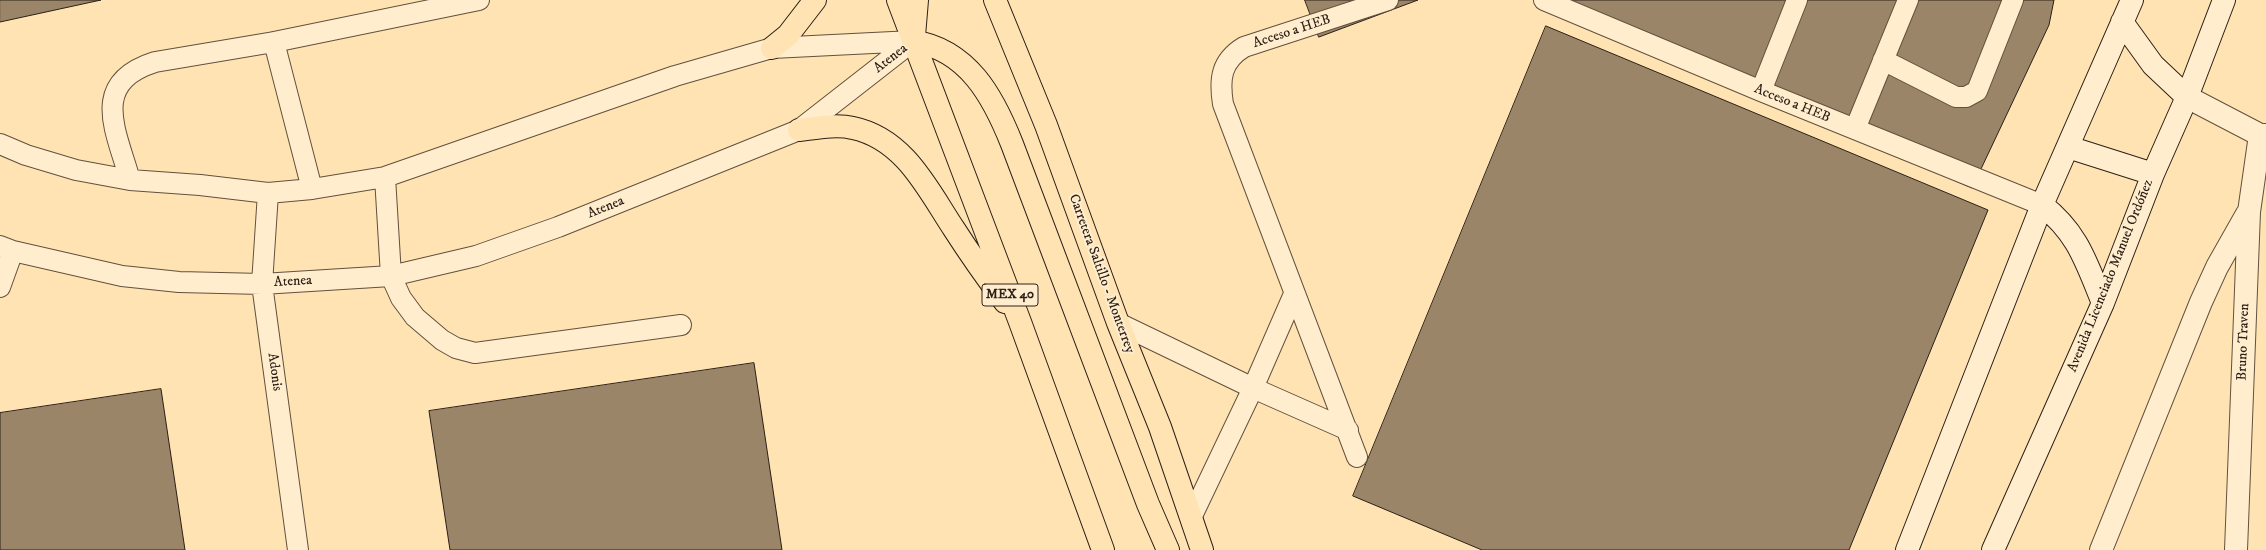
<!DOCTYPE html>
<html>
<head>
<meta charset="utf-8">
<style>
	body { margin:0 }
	canvas { display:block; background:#ffe3b2 }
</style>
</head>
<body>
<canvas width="2266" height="550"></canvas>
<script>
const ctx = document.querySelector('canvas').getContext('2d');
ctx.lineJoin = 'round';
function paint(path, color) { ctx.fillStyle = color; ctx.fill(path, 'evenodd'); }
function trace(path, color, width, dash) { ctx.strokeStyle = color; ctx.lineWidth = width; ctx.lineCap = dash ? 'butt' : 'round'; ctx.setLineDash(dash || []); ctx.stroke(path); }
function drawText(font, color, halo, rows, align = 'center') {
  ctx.font = font + ' "IM FELL DW Pica",serif'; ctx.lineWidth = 4; ctx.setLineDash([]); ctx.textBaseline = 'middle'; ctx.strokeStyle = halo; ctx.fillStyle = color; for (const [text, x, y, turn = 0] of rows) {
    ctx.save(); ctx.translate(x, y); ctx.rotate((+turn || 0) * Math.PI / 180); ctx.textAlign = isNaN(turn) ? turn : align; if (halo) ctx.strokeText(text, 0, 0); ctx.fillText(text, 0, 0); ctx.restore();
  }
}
const building = new Path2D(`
	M0 0H101L0 22Z
	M1305 0H1418L1319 37Z
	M1534 0H2054L2049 25 1972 188 1589 22Z
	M1546 26 1988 210 1849 550H1482L1353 496Z
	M754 363 782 550H450L429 411Z
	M161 389 185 550H0V413Z`);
paint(building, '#9a8568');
trace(building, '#2c2018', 1);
const lane = new Path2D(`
	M1544 0 1761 91 2042 205
	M274 42 312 189
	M1883 60 1956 97H1966L1977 91 2013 0
	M1761 91 1797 0
	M1855 129 1908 0
	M0 144 26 155 76 170 130 180 200 185 268 193 312 189 385 177 675 76 772 48 913 41
	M385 177 391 276 401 298 415 317 442 340 456 348 475 353 681 325
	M130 180C116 130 89 83 155 62L274 42 479 0
	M268 193 262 284 298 550
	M0 246 13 251 122 276 179 282 262 284 391 276 476 256 558 227 799 130 913 41
	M0 287 13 251
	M1118 323 1253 388 1348 430
	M1357 457 1223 104C1219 79 1221 61 1244 47L1388 0
	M1191 518 1253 388 1294 294`);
const street = new Path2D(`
	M2187 97 2260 135H2266
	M2101 550 2201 302 2217 267 2247 214
	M2236 550 2249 212 2260 135`);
const secondary = new Path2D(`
	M2122 22 2153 65 2187 97
	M2068 147 2153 174
	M2042 205C2078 233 2086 262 2103 303
	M1907 550 2042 205 2132 0
	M1993 550 2103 303 2153 174 2187 97 2224 0`);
const primary = new Path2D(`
	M898 0 1020 322 1103 550
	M995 0 1046 125 1118 323 1160 427 1202 550
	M914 36 917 0
	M913 41C968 50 993 96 1012 144L1148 504 1168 550
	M772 48 788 35 815 0
	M799 130C816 128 836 124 853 128 905 139 928 190 954 229 970 254 987 278 1005 302`);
trace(lane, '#61513e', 22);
trace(street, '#61513e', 24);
trace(secondary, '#2c2018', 24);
trace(primary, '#2c2018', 24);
trace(lane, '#ffedcd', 20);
trace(street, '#ffedcd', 22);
trace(secondary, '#ffedcd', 22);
trace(primary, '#ffe3b2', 22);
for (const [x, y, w] of [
	[1010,295,56]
]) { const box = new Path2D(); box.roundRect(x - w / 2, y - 11, w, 22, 3); ctx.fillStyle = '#ffedcd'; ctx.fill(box); trace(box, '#2c2018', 1); }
drawText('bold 13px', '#2c2018', null, [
	["MEX 40",1010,295]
]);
drawText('14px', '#2c2018', '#ffedcd', [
	["Acceso a HEB",1292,32,-18],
	["Atenea",891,59,-38],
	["Acceso a HEB",1792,104,22],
	["Atenea",606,208,-22],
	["Carretera Saltillo - Monterrey",1101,274,70],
	["Avenida Licenciado Manuel Ordóñez",2111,276,-68],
	["Atenea",293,282,-3],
	["Bruno Traven",2244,342,-88],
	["Adonis",274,372,82]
]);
</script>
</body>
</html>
